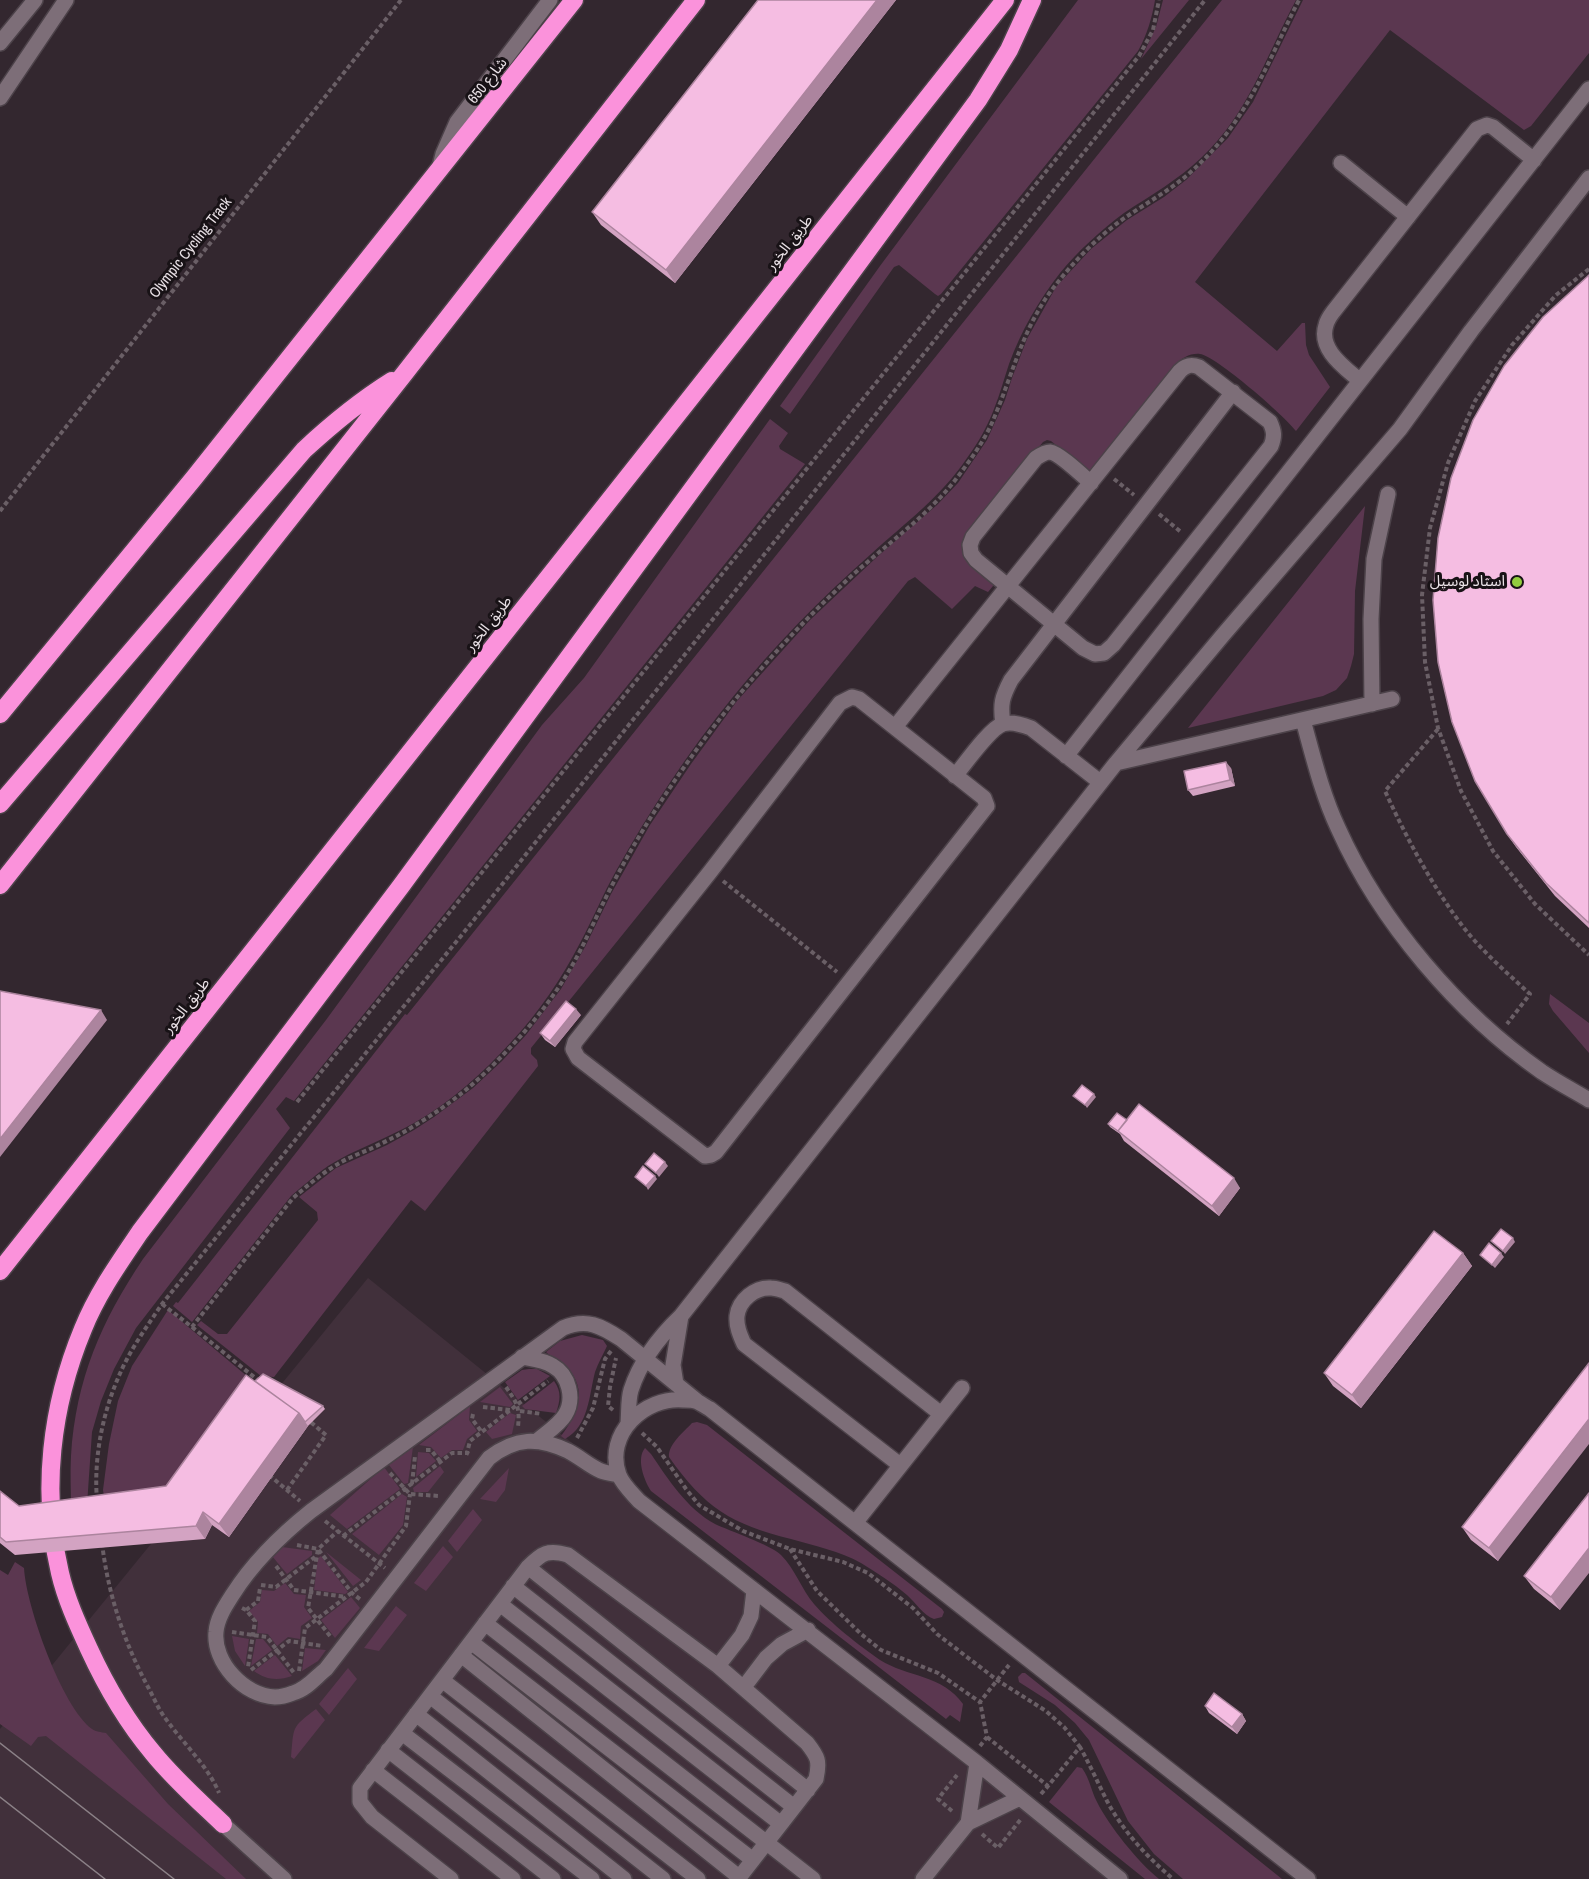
<!DOCTYPE html>
<html>
<head>
<meta charset="utf-8">
<style>
	body { margin:0 }
	canvas { display:block; background:#33272f }
</style>
</head>
<body>
<canvas width="1589" height="1879"></canvas>
<script>
const ctx = document.querySelector('canvas').getContext('2d');
ctx.lineJoin = 'round';
function paint(path, color) { ctx.fillStyle = color; ctx.fill(path, 'evenodd'); }
function trace(path, color, width, dash) { ctx.strokeStyle = color; ctx.lineWidth = width; ctx.lineCap = dash ? 'butt' : 'round'; ctx.setLineDash(dash || []); ctx.stroke(path); }
function drawText(font, color, halo, rows, align = 'center') {
  ctx.font = font + ' "Archivo Narrow","Noto Sans Arabic",sans-serif'; ctx.lineWidth = 6; ctx.setLineDash([]); ctx.textBaseline = 'middle'; ctx.strokeStyle = halo; ctx.fillStyle = color; for (const [text, x, y, turn = 0] of rows) {
    ctx.save(); ctx.translate(x, y); ctx.rotate((+turn || 0) * Math.PI / 180); ctx.textAlign = isNaN(turn) ? turn : align; if (halo) ctx.strokeText(text, 0, 0); ctx.fillText(text, 0, 0); ctx.restore();
  }
}
paint(new Path2D(`
	M368 1278 754 1590 1122 1879H0V1729Z`), '#41303b');
paint(new Path2D(`
	M1078 0H1155C1152 18 1147 35 1138 51L941 294 938 296 935 294 899 265 894 267 790 414 780 406 880 266Z
	M1163 0H1189L1141 59 1156 27Z
	M1222 0H1296C1267 54 1248 114 1202 157 1178 180 1151 195 1124 213 1101 230 1078 251 1060 273 1039 300 1021 331 1009 364 1004 379 1000 394 994 409 987 427 978 443 967 458 941 497 905 523 871 554 821 598 774 646 732 698 688 752 650 810 616 871 603 894 593 919 580 943 562 978 539 1012 512 1041 484 1072 451 1102 414 1123 386 1139 355 1149 328 1166 315 1175 303 1186 291 1196L192 1322 173 1306 176 1302 178 1303 405 1014 407 1015Z
	M1303 0H1589V53L1531 126 1524 130 1390 30 1195 282 1277 351 1302 323H1305L1306 345 1309 355 1330 387 1296 431C1285 416 1216 356 1200 354 1190 353 1182 358 1175 365L1092 474 1051 441 1047 440 1043 442 964 538C956 559 980 570 994 582L993 586 988 592 975 586 952 609 915 577 908 581 531 1048V1054L537 1060 538 1066 425 1211 411 1200 274 1377 261 1376 197 1325 201 1321 218 1334H227L318 1220 317 1212 299 1197 336 1168 387 1145 414 1130 434 1117 473 1088 502 1061 526 1035 561 989 585 947 611 894 650 825 691 764 737 701 810 620 877 557 937 505 958 483 987 440 1005 400 1012 378 1027 339 1056 287 1091 249 1127 220 1164 197 1186 180 1228 138 1253 102Z
	M770 419 788 433 779 446 780 449 805 464 294 1101 286 1097 276 1109 290 1128 136 1328 114 1369 101 1401 92 1432 87 1505 71 1507C71 1490 70 1473 71 1456 76 1379 101 1322 143 1259L326 1020 520 755 542 725 584 678Z
	M1365 506 1355 591 1354 654 1351 666 1347 678 1336 690 1323 696 1188 728Z
	M1550 994 1589 1023V1053L1553 1011 1549 1004Z
	M168 1310 248 1377 175 1499 106 1508 103 1490 109 1444 118 1401 132 1366Z
	M582 1335 603 1340 607 1346C603 1355 598 1363 595 1372 589 1395 589 1426 565 1439L561 1436C581 1410 588 1386 562 1362 557 1358 550 1356 546 1352L560 1341Z
	M529 1369H537L550 1376 518 1400 505 1382 522 1370Z
	M554 1381C562 1392 560 1401 556 1413L525 1409 522 1406Z
	M500 1387 513 1404 510 1407 480 1402Z
	M470 1406 469 1420 477 1431 467 1439 463 1450H452L441 1458 431 1447 419 1445Z
	M510 1413 516 1415 512 1434 492 1439 486 1432Z
	M697 1422 707 1425 942 1609 944 1612 942 1617 934 1619C923 1615 916 1603 907 1595 893 1583 877 1573 861 1563 840 1551 815 1546 791 1539 731 1524 705 1508 669 1457 668 1444 684 1432 692 1423Z
	M413 1447 408 1483 404 1484 389 1465Z
	M645 1448 651 1454C668 1479 687 1509 715 1524 730 1531 771 1545 781 1555 795 1569 802 1590 814 1604 830 1623 860 1646 880 1660 907 1677 943 1675 963 1704L960 1722 950 1715 946 1719 651 1491C644 1480 636 1459 645 1448Z
	M418 1452 429 1453 436 1461 416 1477Z
	M440 1466 444 1472 428 1492H414L413 1488Z
	M384 1467 400 1489 347 1529 330 1515Z
	M509 1468 505 1490 496 1502 480 1499Z
	M402 1494 407 1497 403 1525 379 1555 352 1534Z
	M473 1509 482 1520 457 1552 448 1541Z
	M443 1546 453 1557 426 1591 414 1583Z
	M282 1547 312 1551V1555L287 1574 272 1556Z
	M326 1552 361 1580 353 1586Z
	M321 1556 348 1592 345 1594 314 1590 318 1558Z
	M15 1562 24 1568C26 1606 62 1707 92 1729 96 1732 101 1732 106 1733L168 1804 246 1879H226L46 1736 38 1737 31 1746 0 1724V1570L8 1575Z
	M285 1583 294 1594 306 1595 304 1607 312 1618 301 1626 300 1639 288 1637 277 1646 268 1634 257 1633 258 1622 249 1611 260 1602 262 1590 274 1591Z
	M351 1597 360 1608 335 1638 321 1620Z
	M396 1606 407 1615 379 1651 364 1648Z
	M232 1636 249 1639 245 1666 235 1651Z
	M256 1639H263L272 1650 251 1666Z
	M305 1648 326 1650 318 1661 302 1671Z
	M275 1655 292 1676C278 1681 266 1680 254 1671Z
	M348 1668 357 1679 329 1715 319 1704Z
	M1022 1673H1025L1282 1879H1183L1154 1854 1128 1821 1089 1740 1075 1723 1055 1705 1019 1682 1018 1677Z
	M316 1709 325 1720 294 1759 291 1757C294 1726 291 1728 316 1709Z
	M1077 1767 1082 1768C1090 1779 1091 1791 1097 1802 1109 1826 1138 1862 1159 1879H1145L1049 1802Z`), '#5b3750');
const minor = new Path2D(`
	M0 43 35 0
	M0 98 66 0
	M1341 163 1408 217
	M440 166 443 154 457 122 550 0
	M1359 380C1344 367 1318 349 1326 325 1327 321 1330 316 1333 312L1477 129 1487 125 1493 127 1534 160
	M852 697 859 699 984 798 987 806 716 1152 711 1155 705 1156 578 1058 573 1049 575 1042 710 872 840 703Z
	M1372 704 1371 619 1374 559 1388 494
	M1303 720C1313 756 1322 794 1338 828 1380 922 1458 1013 1542 1072 1557 1082 1574 1091 1589 1100
	M1003 724C1000 704 1002 697 1011 680L1233 392
	M895 727 1180 371C1186 365 1191 364 1199 367L1270 422C1274 431 1275 436 1271 446L1113 645 1104 653 1095 654 1083 648 976 560 971 553 970 545 973 537 1036 458C1039 456 1045 452 1050 452 1059 453 1083 476 1091 483
	M1066 756 1589 89
	M1116 763 1392 699
	M955 776C965 764 990 728 1003 724 1011 721 1023 725 1031 728L1100 782
	M522 1357C532 1359 544 1360 553 1366 569 1375 575 1399 565 1415 559 1425 546 1433 538 1440
	M676 1384 673 1365 681 1316
	M628 1423C629 1412 628 1400 631 1390 640 1362 660 1336 681 1316L1116 763 1223 635 1400 429 1471 331 1589 178
	M900 1465 744 1344C740 1335 736 1326 737 1316 739 1300 755 1287 771 1288 775 1288 781 1290 785 1291L941 1414
	M619 1475C613 1474 606 1473 601 1471 589 1466 580 1457 568 1451 538 1437 516 1437 489 1458L326 1669C316 1677 306 1690 293 1693 288 1695 280 1697 275 1697 244 1696 213 1662 216 1632 217 1618 226 1605 233 1594 254 1561 281 1535 311 1511L563 1328C587 1318 601 1326 621 1339L697 1401
	M855 1523 962 1388
	M528 1567 808 1790
	M513 1586 794 1807
	M500 1604 781 1824
	M485 1623 813 1879
	M471 1642 753 1860
	M461 1655 739 1877
	M718 1666 742 1635 751 1616 754 1590
	M442 1680 698 1879
	M744 1687 766 1658 782 1644 808 1630
	M430 1696 663 1879
	M416 1714 624 1879
	M402 1733 592 1879
	M388 1750 553 1879
	M373 1770 513 1879
	M968 1823 977 1763
	M223 1824 284 1879
	M451 1879 372 1817 360 1802V1788L528 1567C542 1553 548 1549 568 1555L718 1666 807 1743C818 1757 820 1761 816 1779L738 1879
	M923 1879 968 1823 1020 1798
	M1120 1879 977 1763 639 1501C632 1493 623 1485 619 1475 604 1434 645 1396 684 1400 688 1400 694 1400 698 1402 702 1404 706 1407 710 1409L1308 1879`);
const highway = new Path2D(`
	M0 714 194 478 574 0
	M0 804 304 450C332 424 360 401 392 381
	M0 885 404 374 696 0
	M0 1271 1005 0
	M223 1824C199 1801 174 1779 153 1753 127 1722 106 1686 89 1649 78 1625 66 1599 60 1573 41 1492 51 1406 83 1329 97 1294 119 1263 140 1232L401 886 978 100 1009 50 1032 0`);
trace(minor, '#4c4249', 18);
trace(highway, '#4c4249', 21);
trace(new Path2D(`
	M1589 269 1556 295 1512 345 1475 401 1448 463 1430 528 1422 595 1425 662 1438 728 1461 791 1493 851 1535 904 1589 955
	M1114 479 1134 495
	M0 511 401 0
	M1159 514 1181 532
	M1438 729 1385 791C1407 839 1432 886 1464 928 1483 952 1507 973 1530 994L1507 1024
	M723 881 837 972
	M297 1102 1139 56 1153 30 1159 0
	M162 1304 192 1327 293 1198C307 1186 322 1173 338 1164 349 1157 362 1153 374 1147 389 1140 403 1133 417 1124 446 1107 474 1085 498 1060 530 1028 559 992 580 951 593 925 605 898 619 872 639 835 662 798 687 763 733 698 786 637 845 582 881 548 925 519 956 479 969 462 982 444 991 425 1012 378 1022 328 1054 287 1075 260 1100 234 1129 215 1151 200 1174 188 1194 169 1248 120 1267 63 1299 0
	M192 1327 259 1381
	M506 1387C517 1403 520 1407 518 1427
	M483 1407 510 1410
	M613 1410 608 1406 610 1387 616 1358
	M520 1411 542 1414
	M473 1414 472 1419 481 1431
	M642 1433 657 1447 686 1489 699 1505 743 1531 790 1549 843 1562 868 1573 913 1608 937 1634 997 1680 1046 1711 1064 1727 1080 1747
	M577 1438 593 1408 605 1359 611 1351
	M426 1450H431L440 1461
	M469 1454 467 1453 470 1441 548 1381
	M390 1473 410 1494 439 1496
	M269 1475 300 1501
	M412 1484 415 1456
	M287 1490 326 1435 307 1419
	M97 1500C93 1453 105 1401 127 1359 137 1340 150 1322 162 1304L469 926 1205 0
	M325 1521 385 1568
	M343 1536 452 1453H467
	M102 1543C108 1594 124 1642 148 1687 153 1696 157 1706 163 1715 180 1740 209 1767 219 1793
	M297 1545 318 1549 352 1593 361 1600
	M790 1549 817 1591 861 1634 881 1650 938 1673 980 1702
	M276 1566 294 1590 346 1597
	M261 1585 276 1587 315 1557
	M242 1608 246 1610 255 1621 248 1667
	M246 1610 258 1601 260 1588
	M232 1632 267 1637 294 1673 296 1672
	M330 1636 308 1608 318 1549 338 1531
	M251 1670 289 1641 323 1646
	M299 1671 305 1628 366 1582 406 1526 410 1494
	M987 1737 1048 1786 1080 1747C1090 1765 1098 1783 1107 1801 1123 1831 1147 1857 1173 1879
	M980 1746 987 1737 980 1702 1009 1665
	M1041 1794 1048 1786
	M952 1811 938 1799 957 1775
	M982 1834 998 1848 1021 1819`), '#6a5f66', 4, [4.5, 3]);
trace(minor, '#7d6e78', 15);
trace(highway, '#fb92db', 18);
trace(new Path2D(`
	M0 1743 174 1879
	M0 1797 105 1879`), '#8b8187', 1.5);
paint(new Path2D(`
	M758 0H896L675 283 601 225 592 212Z
	M1589 275V928L1555 896 1516 847 1507 834Z
	M1231 768 1235 786 1193 796 1188 790Z
	M581 1015 555 1047 545 1040 540 1033Z
	M1127 1120 1240 1188 1219 1216 1124 1141 1120 1134 1110 1127 1108 1124Z
	M1463 1253 1472 1266 1361 1408 1333 1386 1324 1373Z
	M1589 1363 1498 1561 1471 1540 1462 1527Z
	M255 1381 323 1406 325 1409 308 1426 229 1537 212 1525 205 1539 15 1555 0 1543V1491L19 1506 166 1486Z
	M1589 1493 1560 1610 1534 1589 1524 1576Z
	M1205 1706 1242 1714 1246 1721 1237 1734 1209 1713Z`), '#d3a3c2');
paint(new Path2D(`
	M877 0H896L675 283 666 270Z
	M1226 762 1231 768 1235 786 1230 780Z
	M576 1009 581 1015 555 1047 550 1041Z
	M101 1010 107 1020 0 1157V1139Z
	M1094 1094 1096 1097 1087 1108 1085 1105Z
	M665 1162 668 1166 659 1177 656 1173Z
	M655 1176 657 1179 648 1190 646 1186Z
	M1234 1178 1240 1188 1219 1216 1212 1206Z
	M1513 1238 1515 1242 1505 1254 1503 1251Z
	M1463 1253 1472 1266 1361 1408 1352 1395Z
	M1501 1253 1504 1257 1495 1268 1492 1265Z
	M299 1413 308 1426 229 1537 219 1524Z
	M1589 1419V1444L1498 1561 1489 1548Z
	M203 1512 212 1525 205 1539 196 1526Z
	M1589 1548V1573L1560 1610 1551 1597Z
	M1242 1714 1246 1721 1237 1734 1232 1727Z`), '#ac849e');
const building = new Path2D(`
	M758 0H877L666 270 592 212Z
	M1589 275V923L1546 883 1507 834 1475 781 1452 722 1438 662 1433 600 1438 538 1451 478 1473 420 1504 366 1543 317Z
	M1226 762 1230 780 1188 790 1184 771Z
	M0 991 101 1010 0 1139Z
	M566 1001 576 1009 550 1041 540 1033Z
	M1082 1085 1094 1094 1085 1105 1073 1096Z
	M1139 1104 1234 1178 1212 1206 1118 1131Z
	M1117 1113 1127 1120 1118 1131 1108 1124Z
	M654 1153 665 1162 656 1173 645 1164Z
	M643 1166 655 1176 646 1186 635 1177Z
	M1501 1229 1513 1238 1503 1251 1491 1241Z
	M1434 1231 1463 1253 1352 1395 1324 1373Z
	M1489 1243 1501 1253 1492 1265 1480 1255Z
	M1589 1363V1419L1489 1548 1462 1527Z
	M263 1374 323 1406 305 1422 299 1413 255 1381Z
	M246 1375 299 1413 219 1524 203 1512 196 1526 6 1542 0 1537V1491L19 1506 166 1486Z
	M1589 1493V1548L1551 1597 1524 1576Z
	M1214 1693 1242 1714 1232 1727 1205 1706Z`);
paint(building, '#f5bde2');
trace(building, '#ac849e', 1.5);
for (const [x, y, r, color] of [
	[1517,582,6,"#92cd3e"]
]) { const dot = new Path2D(); dot.arc(x, y, r, 0, 2 * Math.PI); ctx.fillStyle = color; ctx.fill(dot); trace(dot, '#181216', 2); }
drawText('15px', '#e9e1e6', '#181216', [
	["شارع 650",488,81,-52],
	["طريق الخور",790,243,-52],
	["Olympic Cycling Track",191,248,-52],
	["طريق الخور",489,624,-52],
	["طريق الخور",187,1006,-52]
]);
drawText('15px', '#e9e1e6', '#181216', [
	["استاد لوسيل",1505,582]
], 'right');
</script>
</body>
</html>
